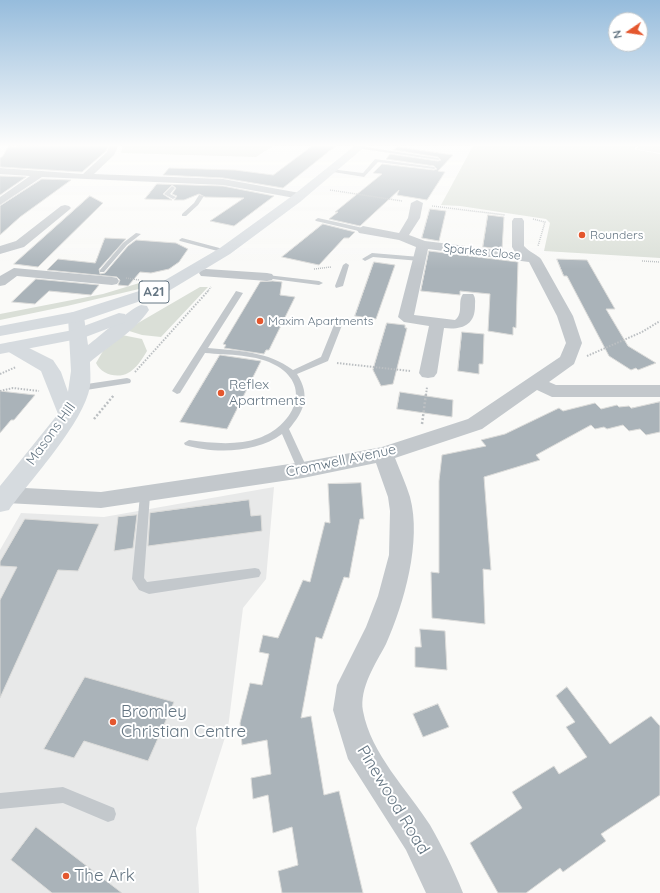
<!DOCTYPE html>
<html>
<head>
<meta charset="utf-8">
<style>
	body { margin:0 }
	#map { position:relative; width:660px; height:893px; overflow:hidden; background:#fafaf8; font-family:Quicksand,sans-serif }
	canvas { display:block }
	.north { position:absolute; left:608px; top:12px; width:40px; height:40px; box-sizing:border-box; background:#fff; border:1px solid #c1c8cd; border-radius:50%; rotate:257deg; font-size:11px; font-weight:700; line-height:16px; text-align:center; color:#657683 }
	.north::after { content:''; display:block; margin:auto; width:14px; height:18px; background:#e4572e; clip-path:polygon(50% 0,100% 100%,50% 72%,0 100%) }
</style>
</head>
<body>
<div id="map">
<canvas width="660" height="893"></canvas>
<div class="north">N</div>
</div>
<script>
const ctx = document.querySelector('canvas').getContext('2d');
ctx.lineJoin = 'round';
function paint(path, color) { ctx.fillStyle = color; ctx.fill(path, 'evenodd'); }
function trace(path, color, width, dash) { ctx.strokeStyle = color; ctx.lineWidth = width; ctx.lineCap = dash ? 'butt' : 'round'; ctx.setLineDash(dash || []); ctx.stroke(path); }
function drawText(font, color, halo, rows, align = 'center') {
  ctx.font = font + ' Quicksand,sans-serif'; ctx.lineWidth = 4; ctx.setLineDash([]); ctx.textBaseline = 'middle'; ctx.strokeStyle = halo; ctx.fillStyle = color; for (const [text, x, y, turn = 0] of rows) {
    ctx.save(); ctx.translate(x, y); ctx.rotate((+turn || 0) * Math.PI / 180); ctx.textAlign = isNaN(turn) ? turn : align; if (halo) ctx.strokeText(text, 0, 0); ctx.fillText(text, 0, 0); ctx.restore();
  }
}
paint(new Path2D(`
	M274 487 266 579 243 608 228 728 196 828 199 893H0V550L21 513 104 517Z`), '#e8e9e9');
paint(new Path2D(`
	M123 144H276L256 157 121 153Z
	M474 144H638L634 149 660 154V258L544 251 550 223 546 219 460 206 441 205Z
	M641 144H660V153L636 149Z
	M146 281 139 289 67 306 0 320V314L103 294Z
	M200 287H208L161 337 142 335 126 330Z
	M122 335 142 339 147 351C143 358 136 369 128 373 117 379 101 374 96 363L103 351Z`), '#dadfd7');
const building = new Path2D(`
	M41 144H108L106 151 82 172 0 167V158L3 156 8 147 40 146Z
	M315 144H338L283 188 223 178 163 175 169 168 235 170 273 175Z
	M397 147 453 155 438 171 445 172 427 200 397 195 399 190 360 226 329 219 338 212H335L382 174 373 173 382 164 434 170 437 169 434 166 386 159 390 154 438 161 441 160 438 157 394 150Z
	M0 176 26 177 0 195Z
	M42 179 71 180 20 217 0 235V206Z
	M157 184 223 186 274 196 234 226 210 221 244 198 205 197 199 194 184 200H174L177 196 172 194 176 188 172 185 163 194 172 200 145 199Z
	M90 196 103 203 38 267 14 264Z
	M430 209 446 211 439 241 422 238Z
	M488 215 504 217 502 249 483 247Z
	M323 224 355 232 349 238H344L319 265 282 257Z
	M105 238 126 239 99 269 100 274 105 273 128 246 136 240 176 243 188 249 179 262 169 269 151 273 140 272 128 286 118 285 120 280 117 277 47 270 58 259 95 263Z
	M429 251 518 262 516 328 513 327V335L488 331 490 294 460 291V295L421 291Z
	M557 259 587 260 615 309H606L628 346 656 363 638 370 636 368 631 370 609 356 567 276H564Z
	M374 262 395 265 376 319 355 316Z
	M36 279 99 285 91 295 49 291 35 304 12 302Z
	M273 281 282 282 280 295 295 297 269 350H266L264 354 224 348 226 345 223 344 260 282Z
	M387 323 405 325V328H407L393 384 381 386 373 370Z
	M462 332 484 334 483 364H479V374L458 371Z
	M220 355 261 361 227 429 180 422Z
	M0 391 35 395 14 420H11L0 433Z
	M400 392 453 400 452 417 397 409Z
	M660 402V432L646 435 640 429 629 431 623 425 607 429 604 427 595 429 591 425 536 455 540 460 484 477 491 570 483 569 485 624 432 618 431 572 439 573V481L442 455 486 446 481 440 505 434 559 408 563 411 595 403 601 409 617 405 619 407 629 406 631 408Z
	M361 483 364 519H360L349 578 344 577 322 639 316 637 301 718 311 716 324 795 339 791 363 893H282L278 871 298 865 292 827 273 833 268 795 253 799 251 778 271 774 267 740 242 745 240 723 250 683 262 685 269 654 259 652 263 635 278 638 303 580 310 582 325 522 330 523 328 484Z
	M249 500 251 516 261 515 262 531 148 546 150 513Z
	M137 515 133 548 114 551 118 517Z
	M25 519 99 524 78 571 58 570 0 698V600L17 567 0 566V562Z
	M420 629 445 631 447 670 415 667V647H421Z
	M85 677 174 702 148 761 84 741 74 758 44 749Z
	M567 687 610 744 651 716 660 726V795L601 834 606 841 563 872 560 868 526 893H498L470 843 522 808 512 792 554 766 559 774 587 757 566 727 575 722 556 696Z
	M438 704 449 727 423 737 413 714Z
	M36 827 122 893H52L11 860Z`);
paint(building, '#aab3b9');
trace(building, '#dcdcda', 1);
trace(new Path2D(`
	M330 190 402 201
	M432 206 505 215
	M533 219 545 222 538 246
	M642 261 660 262
	M314 269 331 267
	M126 278 139 280
	M207 292 211 287`), '#bbbfc2', 1.5, [1, 1]);
trace(new Path2D(`
	M587 356 642 332 660 321
	M337 363 410 371
	M135 372 208 291
	M0 374 16 367
	M0 391 13 388 39 391
	M426 395 427 387`), '#bbbfc2', 2, [1.5, 1.5]);
trace(new Path2D(`
	M94 419 114 395
	M422 424 426 394`), '#bbbfc2', 2.5, [2, 2]);
paint(new Path2D(`
	M0 144H40L0 146Z
	M358 146 438 158 440 159 438 160 356 148Z
	M375 159 434 167 436 168 434 169 378 162 364 177 327 171 330 169 363 173Z
	M172 186 175 188 170 194 176 197 173 199 164 194Z
	M199 195 204 196 198 205 186 216H182V214L194 203Z
	M318 218 363 228 366 230 363 232 316 221 315 220Z
	M136 233 141 234 127 245 104 272H100V270L123 243Z
	M182 238 227 250 228 251 225 253 180 241 179 240Z
	M372 253 420 257 423 259 420 261 373 257 365 261 362 259Z
	M346 263 349 265 343 286 336 288 335 286 343 265Z
	M267 275 319 281 323 283 319 285 265 278V276Z
	M236 291 243 293 208 348C238 351 268 351 293 370L321 357 336 320 340 318 344 320 328 361 297 374C311 396 304 411 289 429L308 470 307 473H299L282 434C257 453 214 454 185 445L184 443 189 440C211 443 237 446 259 438 291 427 314 388 277 366 257 354 228 355 205 353L180 393 177 394 172 391Z
	M127 378 130 379 131 381 130 383 80 391 76 388 80 385Z
	M145 491 149 492 150 495 144 578 147 582 255 568 259 569 261 573 259 577 149 594 139 590 132 579 140 495 141 492Z
	M63 787 114 808 116 814 114 820 108 822 63 803 0 809V793Z`), '#c3c8cc');
paint(new Path2D(`
	M110 144H119L114 155 94 174 223 179 300 193 305 196 300 199 223 185 42 177 0 205V197L30 176 0 174V168L83 174 107 152Z
	M417 200 423 203 420 218 409 235 425 241 515 252 512 247V221L514 218H522L524 221V246C529 252 538 255 541 259L573 316 582 343 574 364 549 382 556 385H660V397H552L537 390 482 429 395 458C400 471 406 484 410 497 422 541 404 604 386 644 376 663 359 688 363 711 371 754 407 789 430 825 442 846 454 870 463 893H426L406 850 348 759 333 710 337 685 366 627 378 596 389 555 390 511 388 497 376 463 303 478 101 508 6 503 0 501V489L6 487 101 492 303 462 382 447 468 419 560 357 566 343 557 316 529 262 428 249 414 315 455 320C464 313 457 302 463 294H473C476 298 475 302 475 306 475 326 461 330 444 328L437 373 434 377 428 378 422 377 419 373 429 326 404 322 398 317 416 247 399 240 359 233 357 230 363 226 399 233 408 218 411 203Z
	M65 205 69 206 71 208 69 210 24 247 0 254V246L16 241 61 206Z
	M14 268 112 277 117 278 119 281 117 284 112 285 17 276 5 285 0 286V276Z
	M206 269 267 273 272 274 274 277 272 280 267 281 201 276 199 273 201 270Z`), '#c3c8cc');
paint(new Path2D(`
	M141 305 147 306 149 310C135 331 109 346 90 362 90 370 91 378 90 386 84 423 31 479 9 510L0 512V486L58 414 41 371 7 351 4 347 7 343 13 342 19 343 53 360 61 372 68 392 71 371 68 317 70 313 76 312 82 313 84 317 88 345C98 338 132 307 141 305Z`), '#d6dbdf');
paint(new Path2D(`
	M357 144H368L300 202 230 254 167 292 82 321 0 336V326L73 312 155 286 220 248 292 196Z
	M119 313 125 314 127 318 125 322 83 338 0 354V344L73 330Z`), '#d6dbdf');
const sky = ctx.createLinearGradient(0, 0, 0, 269);
sky.addColorStop(0, '#96bcdc');
sky.addColorStop(0.54, '#fdfdfc');
sky.addColorStop(1, '#fdfdfc00');
ctx.fillStyle = sky;
ctx.fillRect(0, 0, 660, 269);
for (const [x, y, r, color] of [
	[582,235,4,"#e4572e"],
	[260,321,4,"#e4572e"],
	[221,393,4,"#e4572e"],
	[113,722,4,"#e4572e"],
	[66,876,4,"#e4572e"]
]) { const dot = new Path2D(); dot.arc(x, y, r, 0, 2 * Math.PI); ctx.fillStyle = color; ctx.fill(dot); trace(dot, '#fff', 1.5); }
drawText('12px', '#657683', '#fff', [
	["Rounders",590,235],
	["Maxim Apartments",268,321]
], 'left');
drawText('12px', '#657683', '#fff', [
	["Sparkes Close",482,252,6]
]);
for (const [x, y, w] of [
	[154,292,30]
]) { const box = new Path2D(); box.roundRect(x - w / 2, y - 11, w, 22, 3); ctx.fillStyle = '#fff'; ctx.fill(box); trace(box, '#657683', 1); }
drawText('bold 13px', '#657683', null, [
	["A21",154,292]
]);
drawText('14px', '#657683', '#fff', [
	["Reflex",229,385],
	["Apartments",229,401]
], 'left');
drawText('14px', '#657683', '#fff', [
	["Masons Hill",51,434,-54],
	["Cromwell Avenue",341,461,-12]
]);
drawText('17px', '#657683', '#fff', [
	["Bromley",121,712],
	["Christian Centre",121,732],
	["The Ark",74,876]
], 'left');
drawText('17px', '#657683', '#fff', [
	["Pinewood Road",393,800,59]
]);
</script>
</body>
</html>
